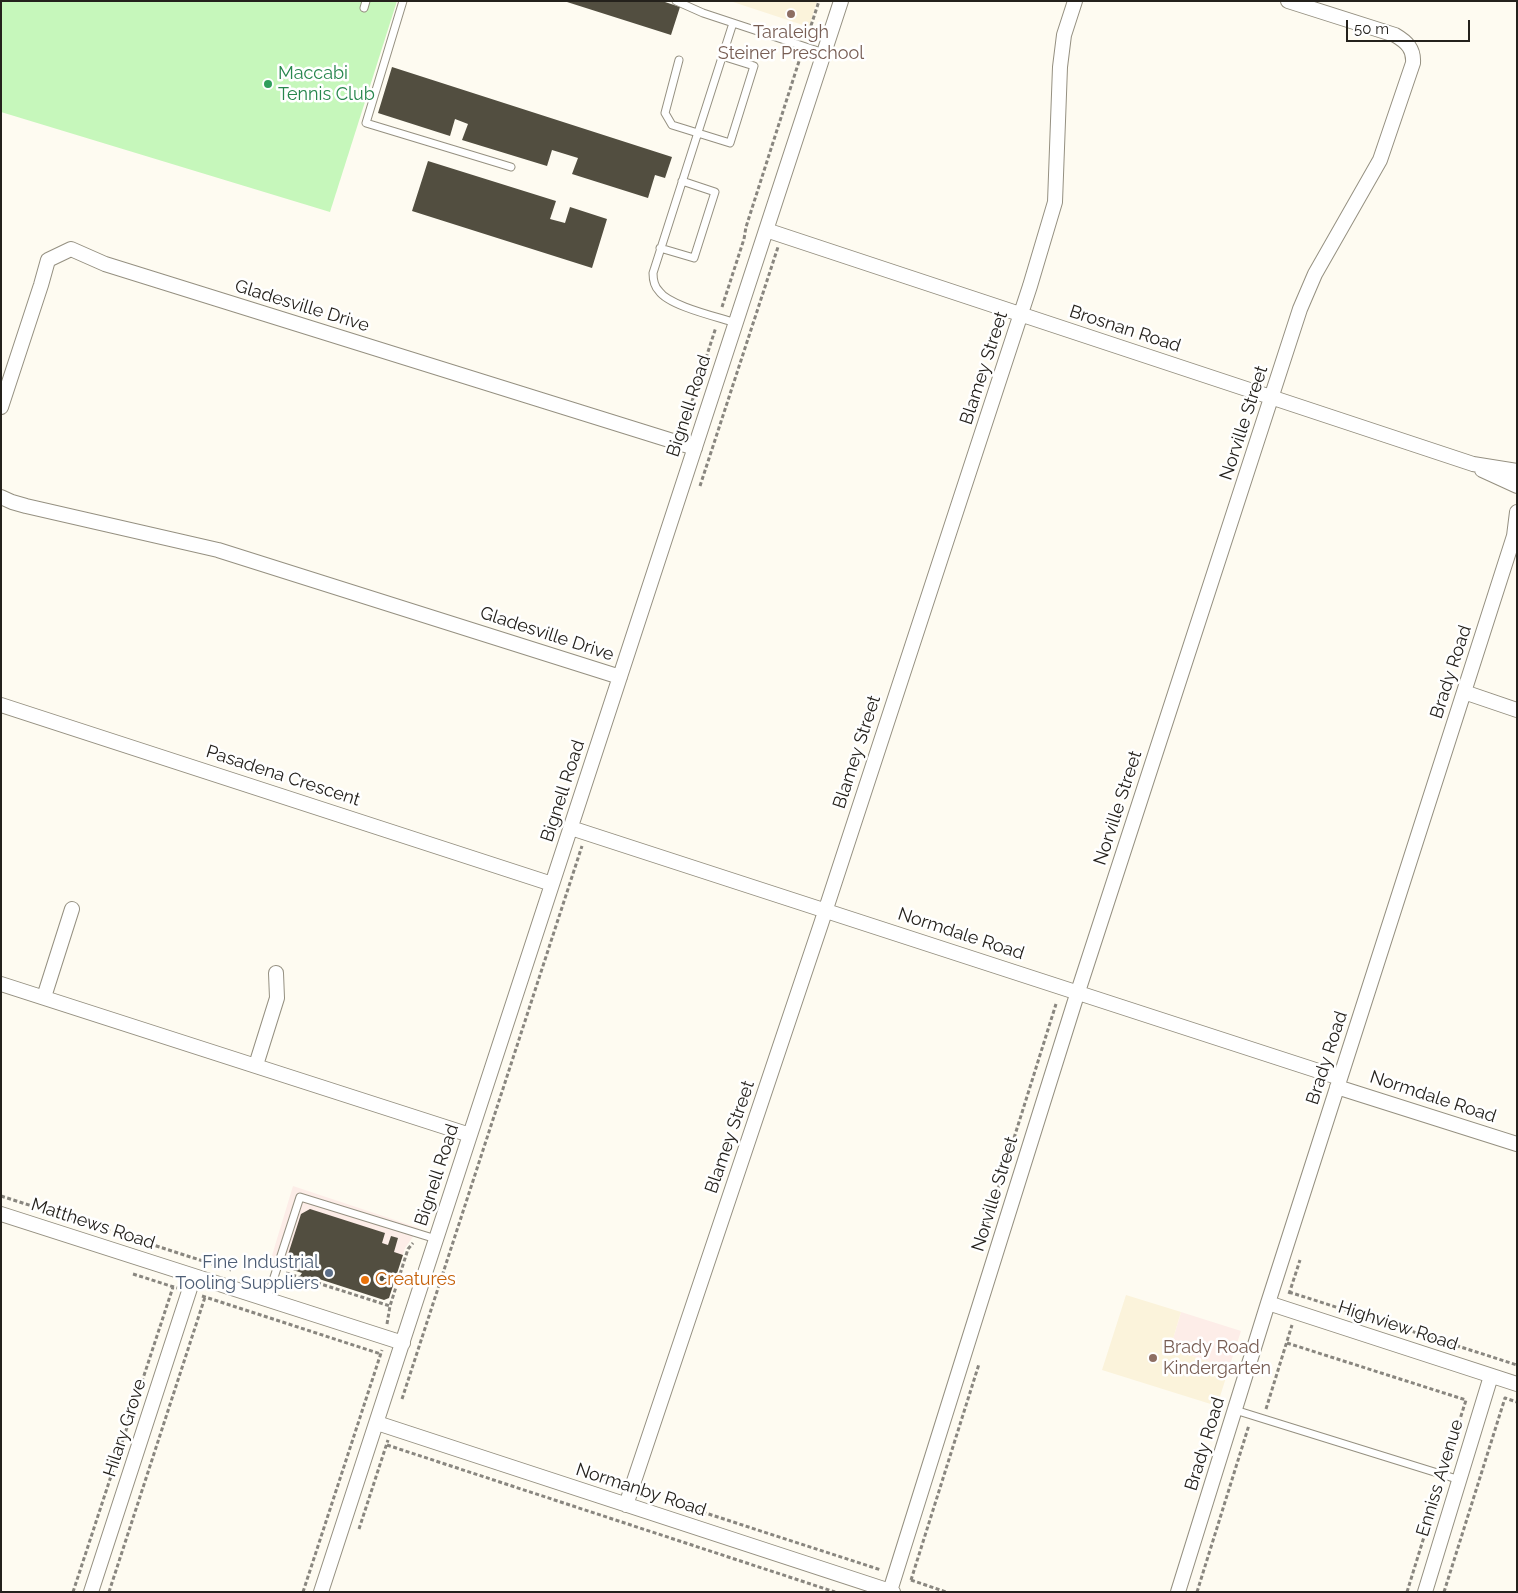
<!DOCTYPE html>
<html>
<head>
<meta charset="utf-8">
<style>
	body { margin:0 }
	#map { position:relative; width:1518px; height:1593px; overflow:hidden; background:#fefbf1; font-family:Raleway,sans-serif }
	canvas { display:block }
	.frame { position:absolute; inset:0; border:2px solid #24211c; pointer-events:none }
	.scale { position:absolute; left:1346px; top:20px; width:124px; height:22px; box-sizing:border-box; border:2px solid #24211c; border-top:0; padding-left:6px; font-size:15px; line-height:18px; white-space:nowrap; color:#24211c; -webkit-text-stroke:4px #fff; paint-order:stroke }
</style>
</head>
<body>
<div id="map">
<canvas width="1518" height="1593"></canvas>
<div class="frame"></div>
<div class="scale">50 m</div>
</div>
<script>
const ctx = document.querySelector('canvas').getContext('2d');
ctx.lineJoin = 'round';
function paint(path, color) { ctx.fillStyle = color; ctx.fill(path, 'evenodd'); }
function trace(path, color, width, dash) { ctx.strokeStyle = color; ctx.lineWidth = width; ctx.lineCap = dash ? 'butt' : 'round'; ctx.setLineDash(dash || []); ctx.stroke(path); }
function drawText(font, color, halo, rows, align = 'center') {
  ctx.font = font + ' Raleway,sans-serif'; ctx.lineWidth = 5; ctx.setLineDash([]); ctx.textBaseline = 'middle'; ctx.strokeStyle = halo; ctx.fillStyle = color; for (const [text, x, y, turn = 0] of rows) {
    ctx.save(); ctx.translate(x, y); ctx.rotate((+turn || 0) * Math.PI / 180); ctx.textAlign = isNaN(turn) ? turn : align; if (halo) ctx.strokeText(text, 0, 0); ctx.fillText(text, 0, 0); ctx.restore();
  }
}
paint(new Path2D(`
	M293 1186 419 1228 405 1248 389 1298 270 1262Z
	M1181 1312 1241 1331 1229 1368 1170 1349Z`), '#fdede8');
paint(new Path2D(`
	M730 1H817L809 27Z
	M1126 1295 1181 1312 1170 1349 1229 1368 1217 1406 1102 1370Z`), '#fbf3db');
paint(new Path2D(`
	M1 1H397L330 212 1 112Z`), '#c6f7bb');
paint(new Path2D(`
	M662 1 680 7 671 35 567 2Z
	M392 67 672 157 665 178 655 175 648 198 572 174 578 158 552 150 547 166 462 140 468 124 455 119 450 136 378 113Z
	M428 161 556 201 550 219 565 223 570 207 607 219 592 268 412 211Z
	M310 1209 385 1233 382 1243 388 1245 391 1236 398 1238 394 1252 403 1255 389 1298 384 1300 319 1279 318 1282 300 1276 302 1273 287 1268 285 1264 301 1214Z`), '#524e40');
const lane = new Path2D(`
	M403 1 366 123 511 167
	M676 1 703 13 824 53
	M364 8 366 1
	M733 23 653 273C653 280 654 286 659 291 669 306 718 317 736 323
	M679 60 665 113 672 125 730 143 754 66 722 56
	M660 248 694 258 715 192 682 181
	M267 1299 300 1197 436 1239
	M1235 1410 1460 1480`);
const street = new Path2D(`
	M766 230 1473 464 1517 471
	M1 407 41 285 48 260 71 249 105 264 695 448
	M1482 470 1517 486
	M1 497 12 502 26 506 218 550 620 677
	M1514 536 1517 512
	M1464 692 1517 710
	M1 705 552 884
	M571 828 1340 1078
	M1 984 470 1135
	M44 997 72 909
	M256 1065 277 998 276 973
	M1337 1087 1517 1144
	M1 1214 403 1343
	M1268 1303 1517 1384
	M377 1423 893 1592
	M626 1505 821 924 1030 286 1055 202 1060 67 1064 35 1075 1
	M890 1591 1074 1004 1300 309 1315 274 1380 160 1413 63C1414 49 1407 42 1395 35L1288 1
	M91 1592 194 1276
	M321 1592 470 1135 841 1
	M1178 1592 1268 1303 1514 536 1517 532
	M1425 1592 1491 1376`);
trace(lane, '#959081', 9);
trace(street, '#959081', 16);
trace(new Path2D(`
	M807 38 819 1
	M722 307 744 239 746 227 801 55
	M684 426 716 327
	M700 486 778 247
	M1 1196 231 1270
	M423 1224 433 1195
	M983 1237 1056 1004
	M286 1273 390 1306
	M133 1274 177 1288
	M1289 1292 1517 1365
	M1289 1294 1300 1260
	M202 1296 381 1354
	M387 1324 390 1306 408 1249 413 1243
	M1287 1343 1466 1400 1446 1464
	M402 1399 582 846
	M1266 1409 1292 1325
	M387 1445 835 1592
	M583 1473 618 1484
	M690 1508 881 1570
	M359 1529 388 1440
	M911 1580 979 1364
	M911 1580 946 1592
	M73 1592 173 1287
	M109 1592 205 1297
	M303 1592 382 1350
	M1197 1592 1249 1425
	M1407 1592 1440 1485
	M1444 1592 1505 1398 1517 1402`), '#89867f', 3, [4, 2.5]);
trace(lane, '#fff', 7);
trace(street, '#fff', 14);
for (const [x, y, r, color] of [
	[791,14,5,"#8d6e63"],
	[268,84,5,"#2e9e5b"],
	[329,1273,5,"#5c6f8a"],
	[365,1280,5,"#e8710a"],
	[1153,1358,5,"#8d6e63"]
]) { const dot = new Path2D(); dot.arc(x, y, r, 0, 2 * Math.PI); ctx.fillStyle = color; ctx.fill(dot); trace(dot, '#fff', 2); }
drawText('18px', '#785e54', '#fff', [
	["Taraleigh",791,33],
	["Steiner Preschool",791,54],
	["Brady Road",1163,1348,"left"],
	["Kindergarten",1163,1369,"left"]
]);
drawText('18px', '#27864d', '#fff', [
	["Maccabi",278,74],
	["Tennis Club",278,95]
], 'left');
drawText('18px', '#24211c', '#fff', [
	["Gladesville Drive",302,306,17],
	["Brosnan Road",1125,329,18],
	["Blamey Street",984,368,-72],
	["Bignell Road",689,406,-72],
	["Norville Street",1244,423,-72],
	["Gladesville Drive",547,634,18],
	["Brady Road",1451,672,-72],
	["Blamey Street",857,752,-72],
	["Pasadena Crescent",283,776,18],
	["Bignell Road",563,791,-72],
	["Norville Street",1118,808,-72],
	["Normdale Road",961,934,18],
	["Brady Road",1327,1058,-72],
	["Normdale Road",1433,1097,18],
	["Blamey Street",730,1137,-71],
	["Bignell Road",437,1175,-72],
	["Norville Street",995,1194,-73],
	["Matthews Road",93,1224,18],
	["Highview Road",1398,1326,18],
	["Hilary Grove",125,1428,-72],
	["Brady Road",1205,1444,-73],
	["Enniss Avenue",1440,1478,-73],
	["Normanby Road",641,1490,18]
]);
drawText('18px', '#4e5e75', '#fff', [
	["Fine Industrial",319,1263],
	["Tooling Suppliers",319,1284]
], 'right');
drawText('18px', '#c56008', '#fff', [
	["Creatures",375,1280]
], 'left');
</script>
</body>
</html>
